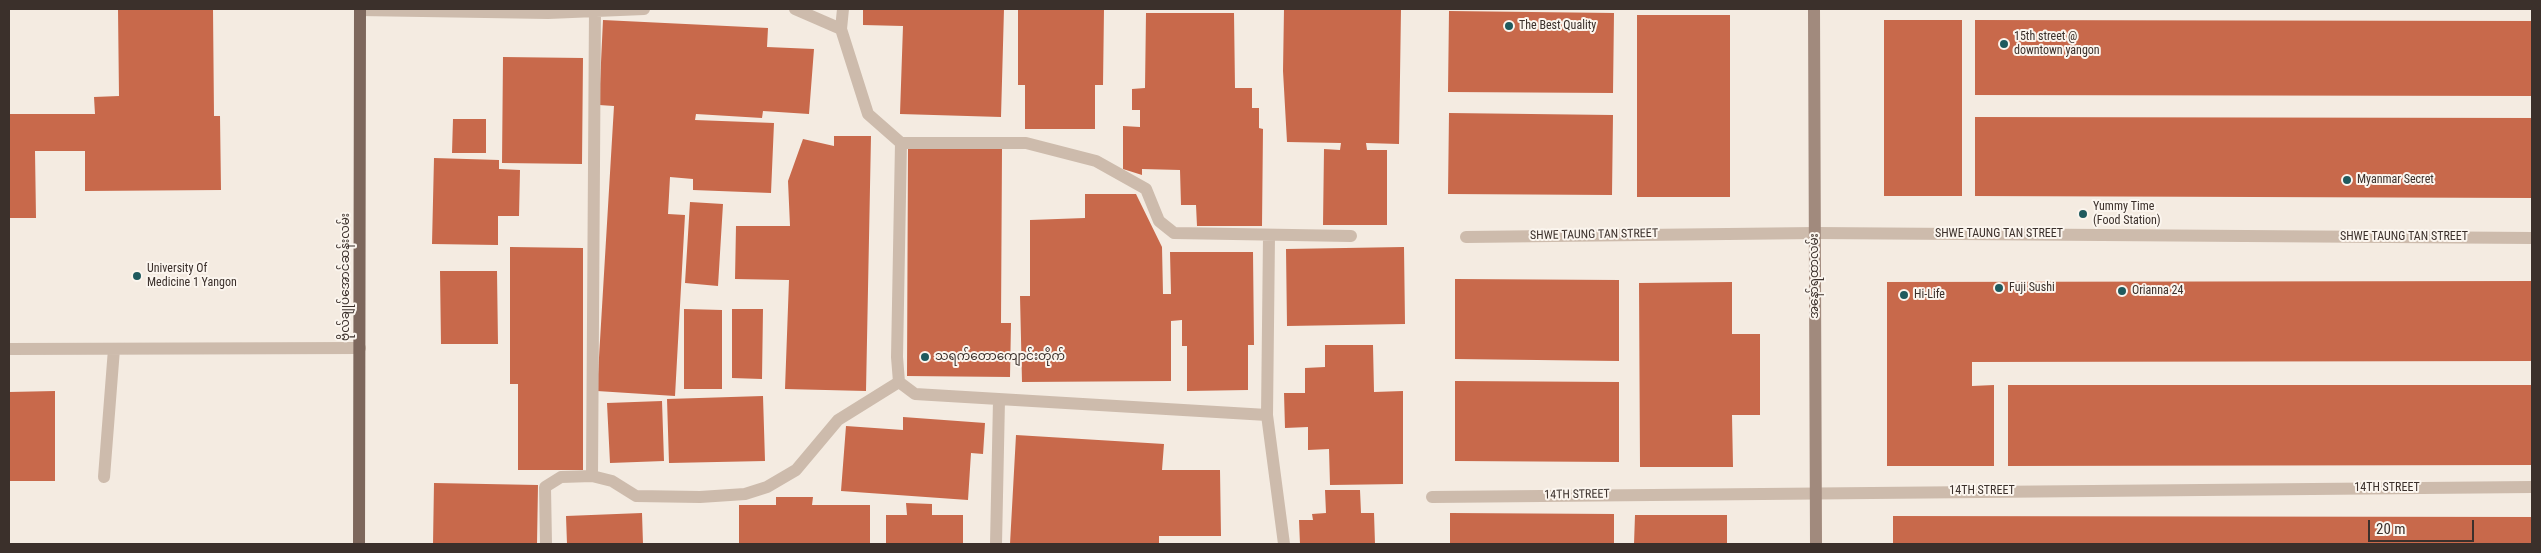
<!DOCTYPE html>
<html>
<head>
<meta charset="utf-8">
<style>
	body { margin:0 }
	#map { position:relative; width:2541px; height:553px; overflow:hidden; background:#f4ebe1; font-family:"Roboto Condensed",sans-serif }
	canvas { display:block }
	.frame { position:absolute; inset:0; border:10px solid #3b302b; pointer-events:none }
	.scale { position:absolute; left:2368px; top:520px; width:106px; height:22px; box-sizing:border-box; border:2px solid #3b302b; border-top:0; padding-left:6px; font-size:15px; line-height:18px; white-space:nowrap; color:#3b302b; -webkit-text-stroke:4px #fbf5ee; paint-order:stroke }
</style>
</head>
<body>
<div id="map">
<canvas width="2541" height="553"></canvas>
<div class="frame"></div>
<div class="scale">20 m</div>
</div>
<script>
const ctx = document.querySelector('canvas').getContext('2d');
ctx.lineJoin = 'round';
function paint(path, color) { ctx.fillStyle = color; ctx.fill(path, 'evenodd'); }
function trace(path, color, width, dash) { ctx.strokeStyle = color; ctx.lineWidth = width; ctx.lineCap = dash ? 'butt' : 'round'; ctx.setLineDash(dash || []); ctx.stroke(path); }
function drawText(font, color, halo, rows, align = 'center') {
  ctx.font = font + ' "Roboto Condensed","Noto Sans Myanmar",sans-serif'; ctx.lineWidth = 4; ctx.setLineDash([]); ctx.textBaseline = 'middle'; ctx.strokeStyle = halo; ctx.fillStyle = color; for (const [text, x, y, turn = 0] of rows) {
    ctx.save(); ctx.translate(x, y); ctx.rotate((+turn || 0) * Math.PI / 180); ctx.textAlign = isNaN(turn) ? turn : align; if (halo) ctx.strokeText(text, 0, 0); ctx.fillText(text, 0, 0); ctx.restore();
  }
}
paint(new Path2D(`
	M118 9H213L214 116H220L221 190 85 191V151H35L36 218H9V114H95L94 97 119 96Z
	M863 9H1004L1001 117 900 114 903 26 863 25Z
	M1018 9H1104L1103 85H1095V129H1025V85H1018Z
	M1284 9H1401L1399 144 1366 143 1367 150H1387V225H1323L1324 149 1340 150 1341 143 1287 142 1283 71Z
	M1449 11 1614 13 1613 93 1448 92Z
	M1146 13H1234L1235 88H1252V108H1259V128L1263 129 1262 226H1197L1196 205H1181L1180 170 1142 169V175L1123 169V126L1140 127V110H1132V89L1145 88Z
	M1637 15H1730V197H1637Z
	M603 20 768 28 767 47 814 49 809 114 763 111 762 118 696 114 695 120 774 123 771 193 693 190V179L670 177 668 214 685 215 675 396 597 391 614 106 599 105Z
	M1884 20H1962V196H1884Z
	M1975 20 2532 21V96L1975 95Z
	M503 57 583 58 582 164 502 163Z
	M1449 113 1613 115 1612 195 1448 194Z
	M1975 117 2532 118V198L1975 196Z
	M453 119H486V153H452Z
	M834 136H871L866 391 785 389 789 280 735 279 736 226H790L788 181 803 139 834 146Z
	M908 148 1002 149 1001 323H1011L1010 377 907 376Z
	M434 158 499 160V169L520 170 519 216H498V245L432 244Z
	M1085 194H1136L1162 247 1163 294H1171L1170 252H1253L1254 345H1248V390L1187 391V346H1182V320L1171 321V381L1022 382 1020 296H1030V220L1085 218Z
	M690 202 723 204 718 286 685 283Z
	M510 247 583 248V470H518V384H510Z
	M1404 247 1405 324 1287 326 1286 249Z
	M440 271H497L498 344H441Z
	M1455 279 1619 280V361L1455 359Z
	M2532 281V361L1972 362V386L1994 385V466H1887V282Z
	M1732 282V334H1760V415H1732L1733 467H1640L1639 283Z
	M684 309 722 310V389H684Z
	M732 309H763L762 379 732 378Z
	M1325 345H1373L1374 392 1403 391V484L1330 485 1329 449 1308 450V427L1285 428 1284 393H1305V368L1325 367Z
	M1455 381 1619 382V462L1455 461Z
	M2008 385H2532V465L2008 466Z
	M55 391V481H9V392Z
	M763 396 765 461 669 463 667 399Z
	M662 401 664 461 610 463 607 403Z
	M903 417 985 423 983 454 971 453 968 500 841 491 846 426 903 430Z
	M1016 435 1164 444 1162 470H1220L1221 536H1159V544H1010Z
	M434 483 538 485 537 544H433Z
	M1325 490H1360L1361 513H1374L1375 544H1300L1299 520H1313L1312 514 1326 513Z
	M776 497H813L812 505H870V544H739V505H776Z
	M906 503 932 504V515H963V544H886V515H907Z
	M642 513 643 544H567L566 516Z
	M1450 513 1614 514V544H1450Z
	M1635 515H1727V544H1634Z
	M1893 516 2532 517V544H1893Z`), '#c8694b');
trace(new Path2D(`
	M9 349 360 348
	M104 477 114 349`), '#cdbbac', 12);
trace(new Path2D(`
	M595 9 592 476 612 481 636 496 700 497 745 494 767 487 796 470 838 420 899 382
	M795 9 841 29
	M843 9 841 29 868 114 901 143 897 357 899 382 915 394 1267 415
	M360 10 548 13 644 9
	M901 143H1026L1096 161 1146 189 1159 221 1174 233 1351 236
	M1269 236 1267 415 1284 544
	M1466 237 1815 233 2532 238
	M1432 497 2532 487
	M546 544 545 487 561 477 592 476
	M996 544 999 400`), '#cdbbac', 12);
trace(new Path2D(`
	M1814 9 1816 544`), '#a18a7d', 12);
trace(new Path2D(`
	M359 544 360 9`), '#7d675c', 12);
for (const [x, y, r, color] of [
	[1509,26,5,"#1f5a5e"],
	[2004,44,5,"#1f5a5e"],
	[2347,180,5,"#1f5a5e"],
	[2083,214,5,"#1f5a5e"],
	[137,276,5,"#1f5a5e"],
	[1999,288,5,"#1f5a5e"],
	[2122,291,5,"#1f5a5e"],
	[1904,295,5,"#1f5a5e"],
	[925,357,5,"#1f5a5e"]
]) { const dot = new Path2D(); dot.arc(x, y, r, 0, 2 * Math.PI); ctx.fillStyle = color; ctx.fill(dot); trace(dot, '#fbf5ee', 2); }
drawText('12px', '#3b302b', '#fbf5ee', [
	["The Best Quality",1519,26],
	["15th street @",2014,37],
	["downtown yangon",2014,51],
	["Myanmar Secret",2357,180],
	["Yummy Time",2093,207],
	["(Food Station)",2093,221],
	["University Of",147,269],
	["Medicine 1 Yangon",147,283],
	["Fuji Sushi",2009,288],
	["Orianna 24",2132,291],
	["Hi-Life",1914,295],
	["သရက်တောကျောင်းတိုက်",935,357]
], 'left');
drawText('12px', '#3b302b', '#fbf5ee', [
	["SHWE TAUNG TAN STREET",1999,234],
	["SHWE TAUNG TAN STREET",1594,235,-1],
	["SHWE TAUNG TAN STREET",2404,237],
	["အနော်ရထာလမ်း",1815,276,-90],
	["ဗိုလ်ချုပ်အောင်ဆန်းလမ်း",346,277,-90],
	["14TH STREET",2387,488],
	["14TH STREET",1982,491],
	["14TH STREET",1577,495,-1]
]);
</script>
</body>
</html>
